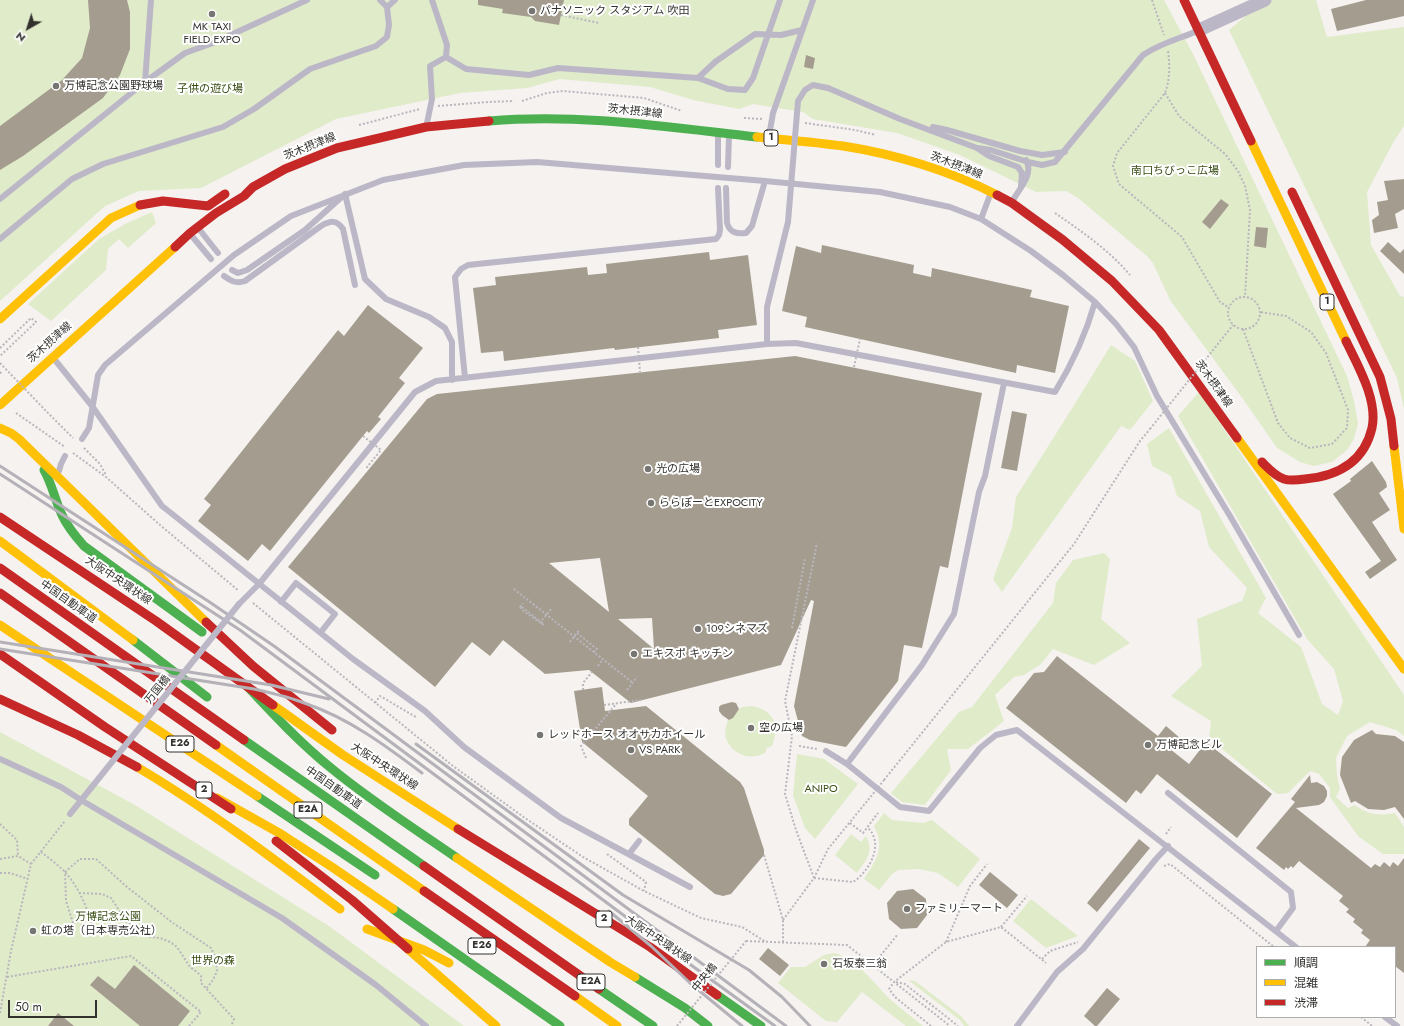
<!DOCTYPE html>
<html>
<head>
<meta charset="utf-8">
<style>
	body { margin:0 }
	#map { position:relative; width:1404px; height:1026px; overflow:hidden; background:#f5f2ef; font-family:Jost,"Noto Sans JP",sans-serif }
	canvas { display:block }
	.legend { position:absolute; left:1256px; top:946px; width:140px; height:72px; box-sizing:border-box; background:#fff; border:1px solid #adadab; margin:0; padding:5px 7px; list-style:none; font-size:12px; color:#32312e }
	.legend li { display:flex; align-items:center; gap:8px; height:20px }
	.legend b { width:20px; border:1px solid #adadab }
	.north { position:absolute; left:8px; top:8px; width:40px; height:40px; -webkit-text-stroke:3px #fff; paint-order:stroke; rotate:219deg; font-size:11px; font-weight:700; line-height:16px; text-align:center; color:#32312e }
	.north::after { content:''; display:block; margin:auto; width:14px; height:18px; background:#32312e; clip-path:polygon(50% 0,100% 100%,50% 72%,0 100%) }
	.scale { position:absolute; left:8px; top:1000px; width:89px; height:18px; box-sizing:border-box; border:2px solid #32312e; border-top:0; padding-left:5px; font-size:12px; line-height:14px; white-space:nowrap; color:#32312e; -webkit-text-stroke:3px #fff; paint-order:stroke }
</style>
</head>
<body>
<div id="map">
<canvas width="1404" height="1026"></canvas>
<ul class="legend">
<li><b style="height:5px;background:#4caf50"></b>順調</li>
<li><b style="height:5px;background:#ffc107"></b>混雑</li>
<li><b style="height:5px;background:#c62828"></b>渋滞</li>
</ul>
<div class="north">N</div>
<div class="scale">50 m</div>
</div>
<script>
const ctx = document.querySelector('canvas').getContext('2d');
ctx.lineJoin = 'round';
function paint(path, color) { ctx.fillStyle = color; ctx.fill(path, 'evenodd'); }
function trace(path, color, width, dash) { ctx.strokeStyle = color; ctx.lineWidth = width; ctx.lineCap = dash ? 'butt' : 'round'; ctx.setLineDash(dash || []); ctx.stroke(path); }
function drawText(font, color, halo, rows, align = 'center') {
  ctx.font = font + ' Jost,"Noto Sans JP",sans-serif'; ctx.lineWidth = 4; ctx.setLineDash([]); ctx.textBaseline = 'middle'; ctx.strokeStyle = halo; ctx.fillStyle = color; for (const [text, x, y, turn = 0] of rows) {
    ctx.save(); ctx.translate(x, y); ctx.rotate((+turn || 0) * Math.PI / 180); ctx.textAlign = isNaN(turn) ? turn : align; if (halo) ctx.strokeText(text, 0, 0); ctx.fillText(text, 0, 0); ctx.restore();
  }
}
paint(new Path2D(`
	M0 0H1164L1193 54 1347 376 1354 401 1358 423 1354 439 1347 450 1332 462 1314 466 1300 462 1277 448 1243 399 1170 300 1153 263 1147 256 1078 198 1066 191 1036 192 960 155 897 133 813 119 803 112 753 104 739 109 693 100 650 87 560 79 527 88 460 93 336 119 201 188 139 191 105 206 0 301Z
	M1265 0H1316L1327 37 1404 27V126L1394 141 1367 192 1371 245 1400 296 1404 297V409L1397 378 1229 30Z
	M152 212 156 223 128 248 119 239 108 249 106 270 51 321 28 304 99 239 127 223Z
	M1111 345 1135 361 1153 401 1130 430 1121 426 1002 592 993 579 1012 528 1016 497 1071 410Z
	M1199 392 1404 695V736L1396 730 1370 722 1347 736 1336 758 1337 776 1340 789 1336 797 1348 808 1355 805C1369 815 1378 816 1395 813L1404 827V854H1383L1358 836 1330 797V788L1319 774 1310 771 1288 793 1277 794 1209 738 1211 721 1171 696 1202 666 1197 619 1242 601 1247 588 1209 547 1200 511 1177 496 1171 476 1152 466 1147 444 1169 428 1266 598 1258 613 1301 647 1322 704 1338 715 1343 701 1334 669 1307 639 1178 416Z
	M1104 553 1110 559 1101 619 1130 643 1094 665 1053 649 1041 664 1024 675 1014 677 995 695 1004 721 968 749H947L951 770 925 805 902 802 891 793 959 712 972 707 1053 603 1056 583 1073 560Z
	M753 706C775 712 780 725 772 746L767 748 765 753C762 754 758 756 755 756 741 759 726 747 725 733 725 729 727 724 728 720 735 718 736 709 743 707 746 706 750 706 753 706Z
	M0 732 135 805 329 926 464 1026H0Z
	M797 754 824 759 858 784 815 839 805 828 793 795Z
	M884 813 892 820 923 823 932 820 980 859 958 887 938 873 918 869 898 870 892 874 879 890 864 879C871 868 881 855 879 841 879 836 876 831 874 826Z
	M851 834 861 842 866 836C874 853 867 859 857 873L835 855Z
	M1031 899 1078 936 1046 948 1013 921Z
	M834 953C858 959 873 983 891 1000 901 1009 912 1017 923 1026H906L862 992 837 1022 826 1021 778 983 791 967H805L824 955Z
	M908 980 915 981 962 1017 969 1026H964L960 1020Z`), '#e0ebca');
paint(new Path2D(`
	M88 0H127L130 12V49L120 75 103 98 23 156 0 170V126L62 80 82 58 90 28Z
	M478 0H564L559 25 535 21 531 17 502 13 503 9 478 5Z
	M1366 0H1404V16L1337 31 1331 9Z
	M806 55 815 58 813 69 804 67Z
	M1404 179V209L1395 214 1398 228 1374 233 1372 220 1379 215 1377 202 1388 200 1384 181Z
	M1221 199 1229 205 1210 229 1202 222Z
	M1256 227 1268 228 1266 248 1254 246Z
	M1388 242 1400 253 1404 249V274L1380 251Z
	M822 245 914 265 913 273 931 277 932 268 1032 290 1030 297 1069 306 1055 373 1017 365 1016 373 805 327 807 317 782 311 796 246 821 253Z
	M709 252 710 260 748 255 757 325 718 330 719 338 615 350 614 348 504 361 503 351 481 353 473 288 496 285 495 277 587 267 588 275 607 273 606 264Z
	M368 305 423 348 399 378 405 383 378 417 381 419 369 433 367 431 270 551 262 544 248 561 198 521 211 505 204 499 338 330 344 336Z
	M795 356 982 393 948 568 940 566 922 648 904 645 898 681 846 747 810 740 802 736 794 706 814 601 811 600 781 665 631 703 589 670 545 674 503 640 490 656 472 642 435 687 288 567 427 399 437 394ZM600 558 609 612 549 563ZM652 618 654 649 618 619Z
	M1012 411 1027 414 1017 471 1001 468Z
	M1372 461 1386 482 1387 487 1379 493 1390 510 1372 522 1397 560 1370 579 1365 572 1381 561 1333 494 1351 481 1350 479Z
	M1057 656 1158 736 1166 726 1180 738 1170 749 1189 764 1206 742 1272 794 1237 838 1157 774 1141 794 1136 790 1126 803 1006 708 1034 673 1044 672Z
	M602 687 605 711 646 706 740 782 744 788 764 850V855L731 894 723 896 715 894 629 825V819L648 796 582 742 574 691Z
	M732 702 736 703 739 709 733 718 729 720 722 715 719 711V707L721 705Z
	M1372 730 1376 734 1395 736 1404 742V819L1395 807 1384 810 1368 809 1355 801 1351 803 1340 775 1342 757 1354 740Z
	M1310 775 1311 783 1317 782 1324 786 1327 791V796L1324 802 1319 805 1296 808 1371 868 1375 864 1380 867 1384 862 1390 867 1393 862 1398 866 1404 858V973L1395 966V947H1365L1370 940 1361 933 1363 930 1353 922 1355 919 1346 912 1349 909 1339 901 1343 896 1299 861 1293 868 1291 866 1288 869 1286 867 1284 870 1256 848 1295 802 1291 799Z
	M1139 839 1150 848 1097 912 1087 903Z
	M990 872 1018 895 1007 908 979 885Z
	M913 889 926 899 927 915 917 928 901 929 889 919 887 903 897 891Z
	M768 948 789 965 780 976 759 959Z
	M134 965 190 1011 178 1026H140L90 985 98 976 115 989Z
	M1107 988 1120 999 1097 1026H1095L1084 1016Z
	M58 1013 74 1026H48Z`), '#a49d8f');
trace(new Path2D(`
	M1152 0 1164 35
	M561 15 599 23
	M1168 51C1170 66 1170 79 1165 93L1117 153 1113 166 1119 184 1182 237 1220 302 1228 307
	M1165 93 1179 116 1225 154 1238 171 1245 186 1250 210 1245 297
	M522 101 547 93 563 91 644 98 682 111
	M438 106 488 102 514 101
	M744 118 763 119
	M805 123 855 130 876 135
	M359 125 420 109
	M1055 213C1081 231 1109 250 1130 275
	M1228 313a16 16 0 1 1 32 0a16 16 0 1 1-32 0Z
	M1243 329 1278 423 1290 438 1310 448 1332 444 1347 428 1348 410 1326 353 1311 332 1286 316 1260 312
	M0 348 31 318 36 322 0 356
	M0 372 2 374
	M47 412 73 438
	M16 413 65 447
	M84 448 100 464 106 475
	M73 453 106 477 160 525 239 591
	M514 589 633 683
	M253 603 453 766 525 818 583 857 644 891 701 918 742 927 766 942
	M520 607 522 610 544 625
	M520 607 523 603
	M522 607 543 624
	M792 628 805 558
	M577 633 597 649 594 652
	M598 666 603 659
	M583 690V683L592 672
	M627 690 637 677
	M375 703 380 696 416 717
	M604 705 641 700
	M799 746 817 749
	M586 758 581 746 617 703
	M884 780 1074 544 1140 441 1150 429
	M850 823 863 833 878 813
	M0 824 17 840 18 856
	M1166 834 1171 827
	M41 852C49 858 58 865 65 872 79 888 87 907 93 927
	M607 854 646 882 644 891
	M764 855 783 920V943
	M0 859 18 856 31 864
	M1164 866 1170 864 1274 947
	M0 873H10L28 879
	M814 878 796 830 785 794 792 736 785 701 817 543
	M814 878 853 882C870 871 885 843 867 827
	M79 893 102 894 111 898 127 922 150 937 160 938 170 942 177 947 190 967 197 972 201 976V983L234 1019 231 1026
	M783 920 814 878 828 849 868 800
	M73 923 66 901 65 872 80 859H96L127 887 173 923 211 948 216 959 217 971 213 980 206 989
	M1001 927 1027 896
	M746 941 847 945 950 1026
	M946 942 970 886 987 864
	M1042 959 1050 951 1078 942
	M873 965 898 934
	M7 977 131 956 201 1012 189 1026
	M896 982 905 984 958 1026
	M0 1013 11 951 31 864 65 821
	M1361 1017 1372 1026
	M931 1026 895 997 889 989 894 982 946 942 1001 927 1046 963`), '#b9b6be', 2, [2, 2]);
trace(new Path2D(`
	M432 0 447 45 446 57
	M387 7 395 0
	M698 78 715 62 755 34 781 35 802 30
	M145 82 151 0
	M828 88 900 119 977 148 989 156 1018 167 1022 173 1021 186
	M427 123 432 99 430 66 446 57 466 69 529 75 558 68 698 78 728 89 745 90 753 78 780 0
	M933 127 947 130 1020 151 1042 155 1065 152
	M769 136 773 113 813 0
	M977 148 991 150 1028 162 1042 165 1055 162 1143 55C1159 44 1178 39 1195 32
	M718 165V135
	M728 167 729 136
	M726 188 727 223C730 233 737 234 746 233L752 226 765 181
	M0 199 145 82 185 53 213 43 307 0
	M1013 200C1020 188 1034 174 1026 160
	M981 219 990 195
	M199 229 218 253
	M191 235 211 259
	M0 239 72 179 103 164 223 127 254 109 310 69 376 46 387 37 389 25 387 7 380 0
	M232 270 238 273 247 270 305 230 345 194 365 279 386 299 429 317 445 328 452 342V380
	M224 276C231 281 236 284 245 281L321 226C331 220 337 220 343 229L355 285
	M1095 302 1116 324 1134 347 1157 396 1230 516 1299 635
	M767 344V307L788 222
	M55 360 92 406 162 506 171 513 353 659 425 711 464 747 561 818 690 887
	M465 378 455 277 461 269 468 265 716 239 719 235 720 230 718 188
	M82 439 89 428 98 375 105 365 234 255 291 216 383 180 464 165 537 162 765 181 880 192 950 207 981 219 1031 251 1063 275 1095 302C1086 334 1072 364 1055 392L796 343 767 344 436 381 415 392 259 584 239 604
	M59 471 61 464 65 456
	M281 602 296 583 335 614 321 632
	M826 751 847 764 900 807 929 811 980 748 996 735 1017 730 1296 947
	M0 759 61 787 81 800 282 918 376 985 426 1026
	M847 764 922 665 954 614 979 492 985 476 1004 383
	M1168 793 1291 892 1293 908 1276 931
	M70 814 91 788
	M629 854 639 841
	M1385 1017 1397 1026
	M1017 1026 1057 972 1083 949 1156 859 1168 846`), '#bcb7c7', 6);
trace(new Path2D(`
	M1199 30 1265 0`), '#bcb7c7', 13);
trace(new Path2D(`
	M489 121C579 113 668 127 757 137
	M44 470C52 484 55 500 62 515 67 526 76 537 84 546L202 632
	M133 640 207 697
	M246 685C273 714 300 743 331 768 371 801 415 829 457 858
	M244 740 424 866
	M257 796 375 875
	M393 909 560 1026
	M635 977 685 1008 708 1026
	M599 989 653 1026
	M717 995 761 1026`), '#4caf50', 9);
trace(new Path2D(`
	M757 137C786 140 815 142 843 146 895 154 951 171 997 195
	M1251 141 1346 341
	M0 319 111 218 140 205
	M0 405 175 247
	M0 428 11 433 19 439 206 622
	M1237 438 1404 669
	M1394 446 1404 529
	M0 541 133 640
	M0 625 257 796
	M273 705 343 755 458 829
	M216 745 424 891
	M137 767C208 809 274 859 340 909
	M217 798 281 834 332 867 393 909
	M457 858 610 962 635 977
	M367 929 424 950 449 963
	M408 949 496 1026
	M575 996 617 1026`), '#ffc107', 9);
trace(new Path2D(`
	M1184 0 1251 141
	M1292 192 1380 377 1391 419 1394 446
	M997 195 1012 203 1063 240 1112 281 1159 330 1237 438
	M140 205 163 201 208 206 225 194
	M175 247 190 233 216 213 244 196 253 187 285 169 337 148 426 127 489 121
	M1262 462C1268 468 1275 476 1284 479 1290 481 1298 480 1305 479 1338 476 1364 462 1372 428 1378 400 1358 366 1346 341
	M0 517 156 621 273 705
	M0 568 244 740
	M0 593 216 745
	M206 622 253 666 332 730
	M0 654 105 727 231 809
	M0 699 78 735 137 767
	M458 829 650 947 717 995
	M276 841 352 900 408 949
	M424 866 599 989
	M424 891 575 996`), '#c62828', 9);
trace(new Path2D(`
	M0 466 208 601 274 646 786 1026
	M0 474 240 630 669 949 775 1026
	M0 642 271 685 329 699
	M0 649 254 689C272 693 290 697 307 704 350 719 386 746 422 773
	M416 744 623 895 749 970 782 997 810 1026
	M609 911 651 946 690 983 742 1026`), '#b4b1b8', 3);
trace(new Path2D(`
	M638 347 640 372
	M0 363 47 412
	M854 367 860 339
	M1150 429 1233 325
	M363 436 381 450 367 467 369 469
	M542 620 552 608
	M570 642 579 630
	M868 800 884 780
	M677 1026 746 941`), '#b9b6be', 2, [2, 2]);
trace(new Path2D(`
	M788 222 798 101 805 90 813 85 828 88
	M91 788 239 604`), '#bcb7c7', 6);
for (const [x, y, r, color] of [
	[532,11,4,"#767572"],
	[212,14,4,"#767572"],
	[56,86,4,"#767572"],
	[648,469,4,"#767572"],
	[651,503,4,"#767572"],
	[698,629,4,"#767572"],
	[634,654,4,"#767572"],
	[751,728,4,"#767572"],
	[540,735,4,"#767572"],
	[1148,745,4,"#767572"],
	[631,750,4,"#767572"],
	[907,909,4,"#767572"],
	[33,931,4,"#767572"],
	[824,964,4,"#767572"]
]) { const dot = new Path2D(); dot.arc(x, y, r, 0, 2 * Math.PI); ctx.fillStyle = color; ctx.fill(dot); trace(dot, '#fff', 1.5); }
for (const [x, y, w] of [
	[771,138,14],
	[1327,302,14],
	[180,744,28],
	[204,790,16],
	[308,810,28],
	[604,919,16],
	[482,946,28],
	[591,982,28]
]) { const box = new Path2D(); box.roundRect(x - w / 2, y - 8, w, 16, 3); ctx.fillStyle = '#fff'; ctx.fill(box); trace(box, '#32312e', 1); }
drawText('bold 10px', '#32312e', null, [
	["1",771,138],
	["1",1327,302],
	["E26",180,744],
	["2",204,790],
	["E2A",308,810],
	["2",604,919],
	["E26",482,946],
	["E2A",591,982]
]);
drawText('11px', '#32312e', '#fff', [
	["パナソニック スタジアム 吹田",540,11],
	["MK TAXI",212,27,"center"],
	["FIELD EXPO",212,40,"center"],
	["万博記念公園野球場",64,86],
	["光の広場",656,469],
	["ららぽーとEXPOCITY",659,503],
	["109シネマズ",706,629],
	["エキスポ キッチン",642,654],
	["空の広場",759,728],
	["レッドホース オオサカホイール",548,735],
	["万博記念ビル",1156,745],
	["VS PARK",639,750],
	["ファミリーマート",915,909],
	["虹の塔（日本専売公社）",41,931],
	["石坂泰三翁",832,964]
], 'left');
drawText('11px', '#3a4e15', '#fff', [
	["子供の遊び場",210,89],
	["南口ちびっこ広場",1175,171],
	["ANIPO",821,789],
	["万博記念公園",108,917],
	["世界の森",213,961]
]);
drawText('11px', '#32312e', '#fff', [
	["茨木摂津線",635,112,6],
	["茨木摂津線",310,147,-22],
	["茨木摂津線",956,166,21],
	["茨木摂津線",50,343,-42],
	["茨木摂津線",1213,384,54],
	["大阪中央環状線",118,581,34],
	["中国自動車道",68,602,35],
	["万国橋",158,690,-51],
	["大阪中央環状線",384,767,33],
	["中国自動車道",333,788,35],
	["大阪中央環状線",658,940,34],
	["中央橋",705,978,-51]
]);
</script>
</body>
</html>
